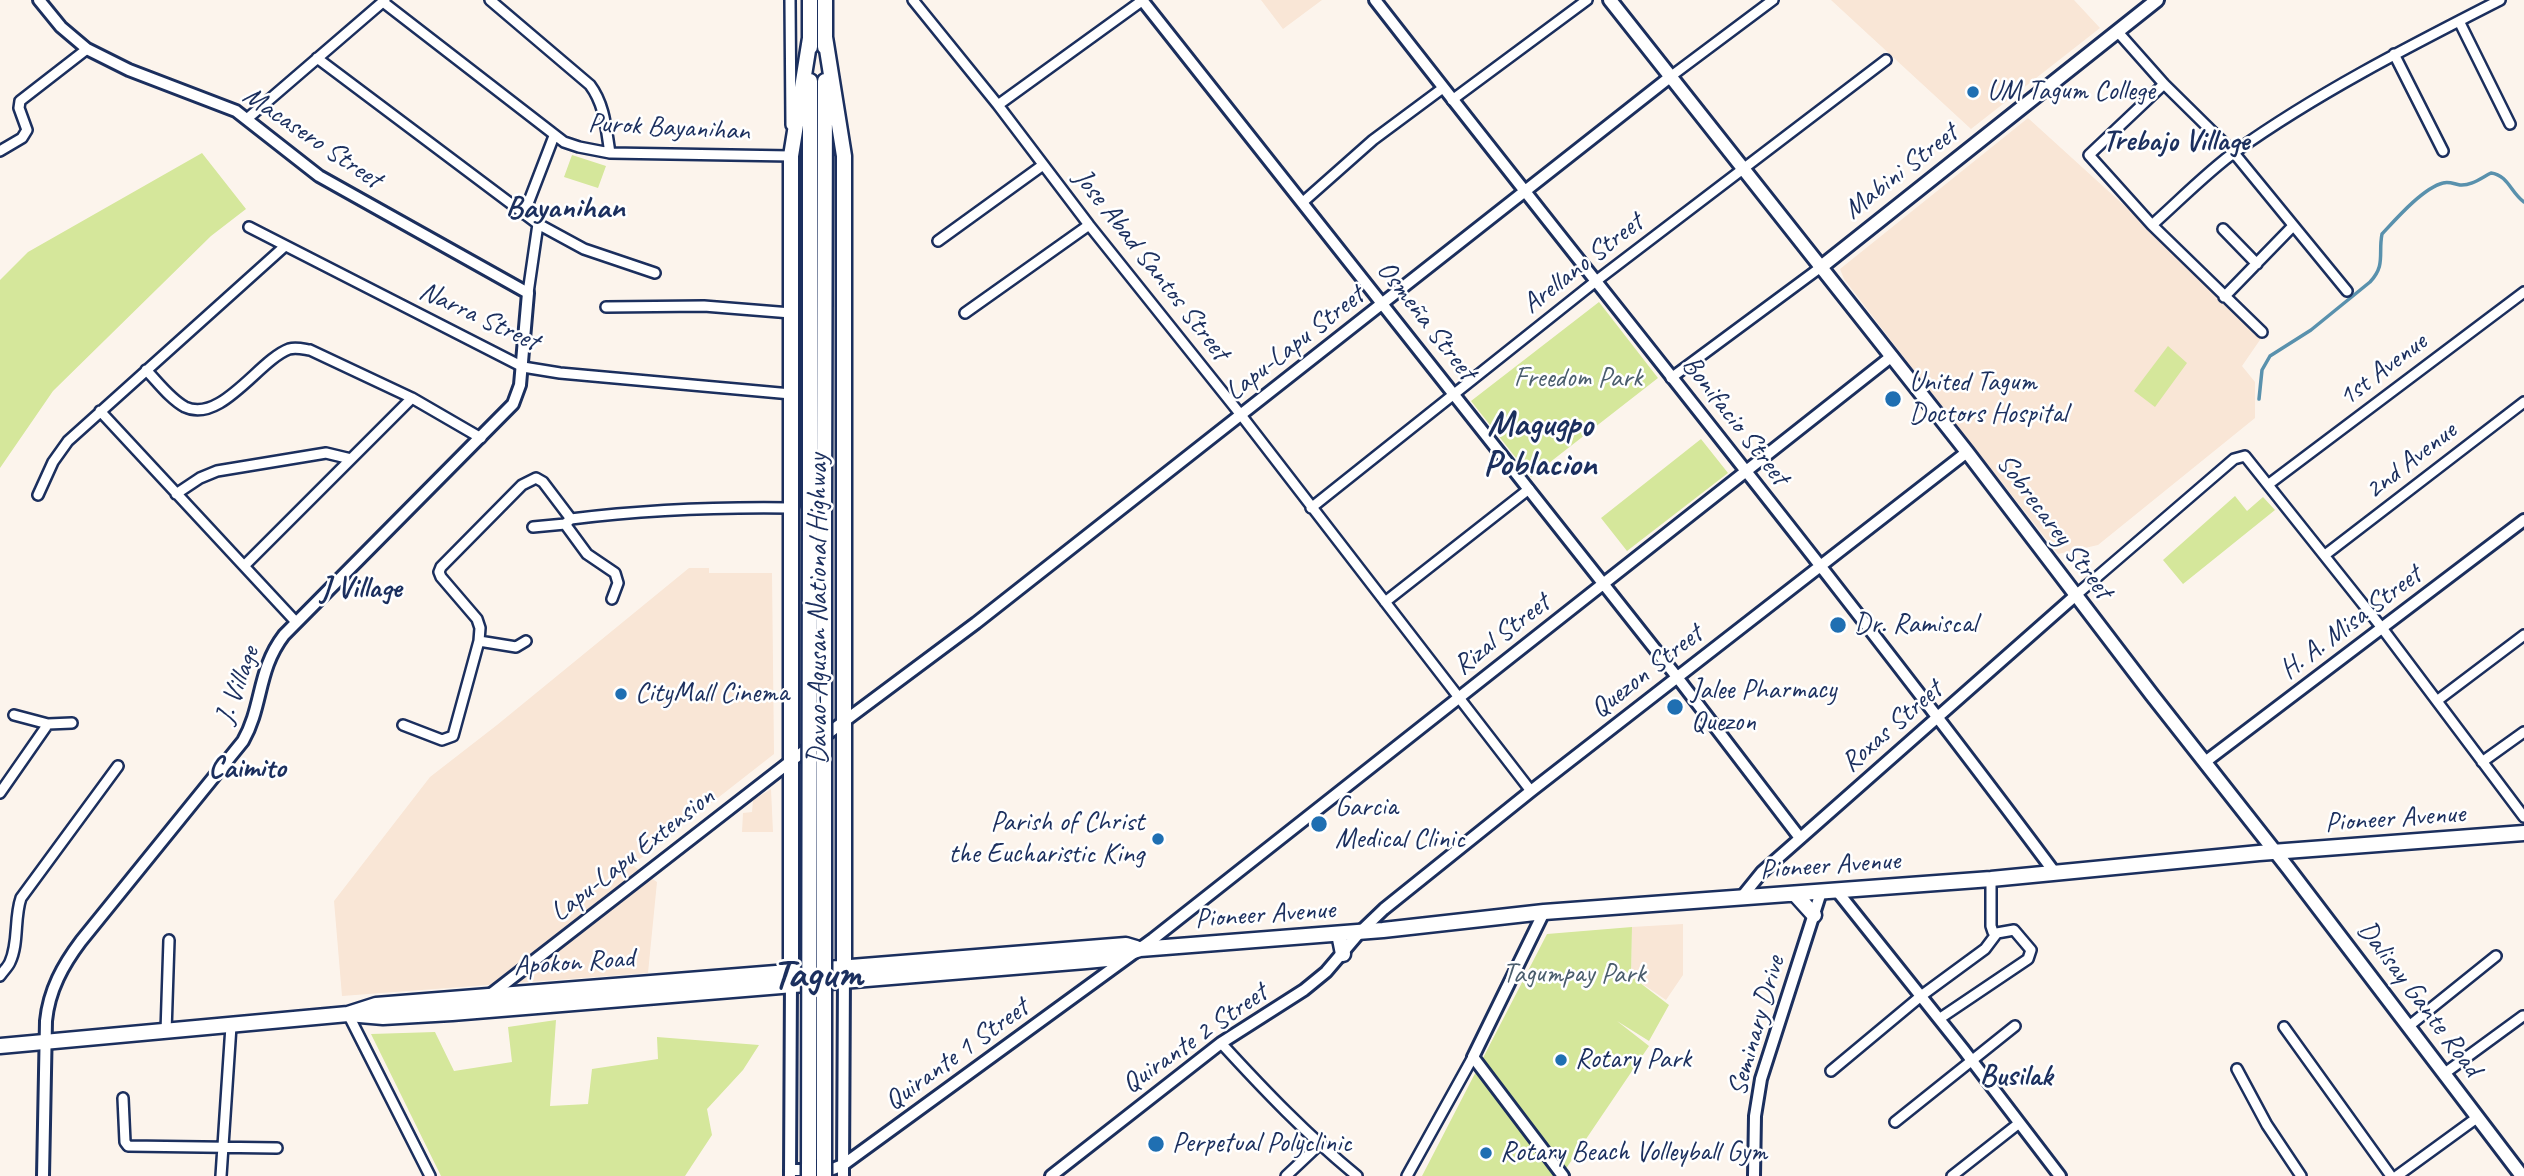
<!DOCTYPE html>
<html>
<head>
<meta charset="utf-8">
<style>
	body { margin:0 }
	canvas { display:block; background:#fcf4ec }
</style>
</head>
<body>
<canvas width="2524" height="1176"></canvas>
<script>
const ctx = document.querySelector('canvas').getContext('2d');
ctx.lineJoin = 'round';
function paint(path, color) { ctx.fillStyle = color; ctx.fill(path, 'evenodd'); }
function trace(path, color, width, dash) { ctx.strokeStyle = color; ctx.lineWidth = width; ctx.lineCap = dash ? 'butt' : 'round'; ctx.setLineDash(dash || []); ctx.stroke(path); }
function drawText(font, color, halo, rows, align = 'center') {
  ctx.font = font + ' Caveat,sans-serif'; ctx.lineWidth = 5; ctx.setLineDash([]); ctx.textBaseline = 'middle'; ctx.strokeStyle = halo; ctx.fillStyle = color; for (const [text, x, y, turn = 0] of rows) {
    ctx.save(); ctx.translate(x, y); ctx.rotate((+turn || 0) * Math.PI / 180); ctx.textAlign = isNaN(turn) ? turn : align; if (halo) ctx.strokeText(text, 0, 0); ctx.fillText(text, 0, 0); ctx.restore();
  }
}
paint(new Path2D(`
	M1261 0H1322L1283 29Z
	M1831 0H2074L2100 28 1971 129Z
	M2028 118 2160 238 2220 298 2264 334 2242 366 2255 382V418L2098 545 2058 554 1909 364 1844 279 1840 269Z
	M689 568H709V573H772L774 754 632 865 657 882 648 973 342 996 334 901 430 777 497 725Z
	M771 789 773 832H742L743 813 752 812 753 800Z
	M1683 924V975L1666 1000 1631 976 1632 927Z`), '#f9e6d6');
paint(new Path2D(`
	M202 153 246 209 211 236 53 391 0 468V280L28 252Z
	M572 155 606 166 598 188 564 177Z
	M1599 302 1658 378 1531 477 1471 401Z
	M2168 346 2187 363 2155 407 2134 391Z
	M1701 439 1728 473 1627 551 1601 518Z
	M2235 496 2247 511 2263 497 2275 510 2183 584 2163 560Z
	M1632 927 1631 976 1669 1005 1649 1041 1617 1021 1649 1046 1561 1176H1422L1547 934Z
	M556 1020 550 1106 588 1104 592 1069 658 1059 657 1037 759 1045 743 1070 707 1109 712 1135 685 1176H441L371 1034 435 1032 454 1071 512 1062 508 1027Z`), '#d5e79b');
trace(new Path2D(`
	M2259 399 2262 370 2270 356 2311 330 2370 282C2386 265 2378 254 2382 234 2396 219 2423 188 2443 183 2449 181 2454 184 2460 185 2471 186 2481 178 2491 173 2508 175 2511 193 2524 202`), '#5991ad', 3.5);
const minor = new Path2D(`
	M490 0 590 85C605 105 606 129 610 153
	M790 0 791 125
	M913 0 998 105 1089 225 1241 415 1531 791
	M383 2 564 142 579 147 610 153 791 156V153
	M2459 21 2510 124
	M2117 31 2164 84 2234 153 2347 291
	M2394 54 2443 151
	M317 58 538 224 584 249 655 273
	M1670 77 1773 0
	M2164 84 2089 155 2152 225 2262 332
	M1452 100 1587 0
	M998 105 1143 0
	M248 118 385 0
	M0 151 22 138 27 130 19 108 20 101 87 49
	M1303 202 1373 140 1443 88
	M524 214 554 136
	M2152 225C2179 201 2206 173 2236 151 2319 92 2410 46 2500 0
	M249 227 523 367 560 373 791 394
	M2223 229 2257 264
	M938 241 1043 165
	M528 293 538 224
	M2224 297 2292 227
	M606 307 704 306 791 313
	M965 313 1089 225
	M146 370C157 381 170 399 185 407 221 424 259 360 289 349 296 347 303 349 310 350L412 398 481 438
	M1671 378 1821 267
	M100 411 296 622
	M2269 484 2524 292
	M176 494 200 478 217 471 326 453 351 459
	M38 495 53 462 68 441 285 246
	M1311 508 1596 281 1886 60
	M571 519C644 510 717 507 790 508
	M565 524 587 554 615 573 618 583 612 599
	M2325 555 2524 402
	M245 565 412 398
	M2076 595 2234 459 2245 456 2382 628 2524 817
	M1385 602 1529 489
	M479 641 516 647 526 641
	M2438 700 2524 635
	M14 715 48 724 72 723
	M403 725 442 740 453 736 479 641 480 628 477 619 441 577 439 572 441 567 522 485 536 478 543 482 571 519 565 524 533 527
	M2482 762 2524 732
	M0 793 48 724
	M1991 879V926L1993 932 1997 933
	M0 976C3 971 8 967 10 962 19 943 14 918 21 898L118 766
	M348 1014 430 1176
	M2409 1026 2496 956
	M2284 1027 2391 1176
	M166 1032 169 940
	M1221 1043C1264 1090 1307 1135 1357 1176
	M2237 1069 2267 1125 2301 1176
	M1831 1071 1921 996 1985 949 1997 933 2014 930 2031 950 2028 959 1939 1019
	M2445 1073 2523 1016
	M123 1098 125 1142 128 1146 277 1148
	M1895 1122 2015 1026
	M221 1176 231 1026
	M1286 1176 1319 1145
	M1407 1176 1473 1057
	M1952 1176 2018 1124
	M2397 1176 2478 1117`);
const tertiary = new Path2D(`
	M39 0 61 27 87 49 129 70 236 111 319 176 528 293 520 385 513 404 284 635C257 670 263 706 243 741L81 941C63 965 49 990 46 1021L43 1176
	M1142 0 1677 677 1800 838
	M1375 0C1601 291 1835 577 2055 873
	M2205 762 2524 520
	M1837 891 1963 1049 2060 1176
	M1741 898 1762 872 2076 595
	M1544 912 1473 1057 1563 1176
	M490 995 791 761 976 623 1670 77
	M790 1170H830L843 1165 1153 939 1892 356
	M790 1175 791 981
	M843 1176 844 973
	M1051 1176 1221 1043 1304 990 1326 972 1360 932 1384 909 1531 791 1967 452
	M1754 1176 1755 1116 1761 1079 1821 892`);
const secondary = new Path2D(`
	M1610 0 1967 452 2152 695 2288 868 2522 1176
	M1821 267 2157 0`);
const trunk = new Path2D(`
	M825 37 844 156V967L838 974
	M810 47V0
	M825 47V0
	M810 507V81
	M824 507 825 81
	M1795 894 1814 915
	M1339 934 1343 954
	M796 976 791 971V156L810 38
	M348 1014 383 1017 452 1013 1086 961 1107 959 1140 949 1383 930 1544 912 1991 879 2259 853 2524 833
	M0 1046 348 1014 376 1005 1126 945 1136 948`);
trace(minor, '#1b2f5e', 14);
trace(tertiary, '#1b2f5e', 16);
trace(secondary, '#1b2f5e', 18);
trace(trunk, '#1b2f5e', 19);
trace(minor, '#fff', 9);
trace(tertiary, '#fff', 10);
trace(secondary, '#fff', 12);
trace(trunk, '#fff', 14);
const trunkBridge = new Path2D(`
	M809 1176 810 507
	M824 1176V507`);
trace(trunkBridge, '#1b2f5e', 19, []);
trace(trunkBridge, '#fff', 14);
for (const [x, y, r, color] of [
	[1973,92,7,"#1f6fb2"],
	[1893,399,9,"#1f6fb2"],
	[1838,625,9,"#1f6fb2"],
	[621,694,7,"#1f6fb2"],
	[1675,707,9,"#1f6fb2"],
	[1319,824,9,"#1f6fb2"],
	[1158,839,7,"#1f6fb2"],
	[1561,1060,7,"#1f6fb2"],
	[1156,1144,9,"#1f6fb2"],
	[1486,1153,7,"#1f6fb2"]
]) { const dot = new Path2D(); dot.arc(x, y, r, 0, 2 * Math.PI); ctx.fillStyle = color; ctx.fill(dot); trace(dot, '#fff', 2.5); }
drawText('28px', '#1b2f5e', '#fff', [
	["UM Tagum College",1987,92],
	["United Tagum",1909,383],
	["Doctors Hospital",1909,415],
	["Dr. Ramiscal",1854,625],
	["Jalee Pharmacy",1691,691],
	["Quezon",1691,723],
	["CityMall Cinema",635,694],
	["Garcia",1335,808],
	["Medical Clinic",1335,840],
	["Parish of Christ",1144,823,"right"],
	["the Eucharistic King",1144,855,"right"],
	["Rotary Park",1575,1060],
	["Perpetual Polyclinic",1172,1144],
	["Rotary Beach Volleyball Gym",1500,1153]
], 'left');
drawText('28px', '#1b2f5e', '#fff', [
	["Purok Bayanihan",669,128,3],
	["Macasero Street",312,138,34],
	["Mabini Street",1901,172,-38],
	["Arellano Street",1583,264,-38],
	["Jose Abad Santos Street",1151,265,52],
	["Narra Street",479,317,25],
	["Osmeña Street",1426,321,52],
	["Lapu-Lapu Street",1295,344,-38],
	["1st Avenue",2383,370,-37],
	["Bonifacio Street",1735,421,52],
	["2nd Avenue",2411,461,-38],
	["Sobrecarey Street",2054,527,53],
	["Davao-Agusan National Highway",819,609,-90],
	["H. A. Misa Street",2351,623,-37],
	["Rizal Street",1502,635,-38],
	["Quezon Street",1647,672,-38],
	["J. Village",238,685,-70],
	["Roxas Street",1892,727,-41],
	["Pioneer Avenue",2395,819,-4],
	["Lapu-Lapu Extension",633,855,-38],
	["Pioneer Avenue",1830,866,-4],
	["Pioneer Avenue",1265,915,-4],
	["Apokon Road",574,963,-4],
	["Dalisay Gante Road",2419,999,53],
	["Seminary Drive",1757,1026,-74],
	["Quirante 2 Street",1195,1039,-35],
	["Quirante 1 Street",957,1055,-36]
]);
drawText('28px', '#4a5d6d', '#fff', [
	["Freedom Park",1578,379],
	["Tagumpay Park",1574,975]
]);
drawText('bold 30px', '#1b2f5e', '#fff', [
	["Trebajo Village",2176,142],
	["J Village",361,589],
	["Caimito",247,769],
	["Busilak",2016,1077]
]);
drawText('bold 32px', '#1b2f5e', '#fff', [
	["Bayanihan",565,209]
]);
drawText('bold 35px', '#1b2f5e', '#fff', [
	["Magugpo",1540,426],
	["Poblacion",1540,466]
]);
drawText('bold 42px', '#1b2f5e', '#fff', [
	["Tagum",817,976]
]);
</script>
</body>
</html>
